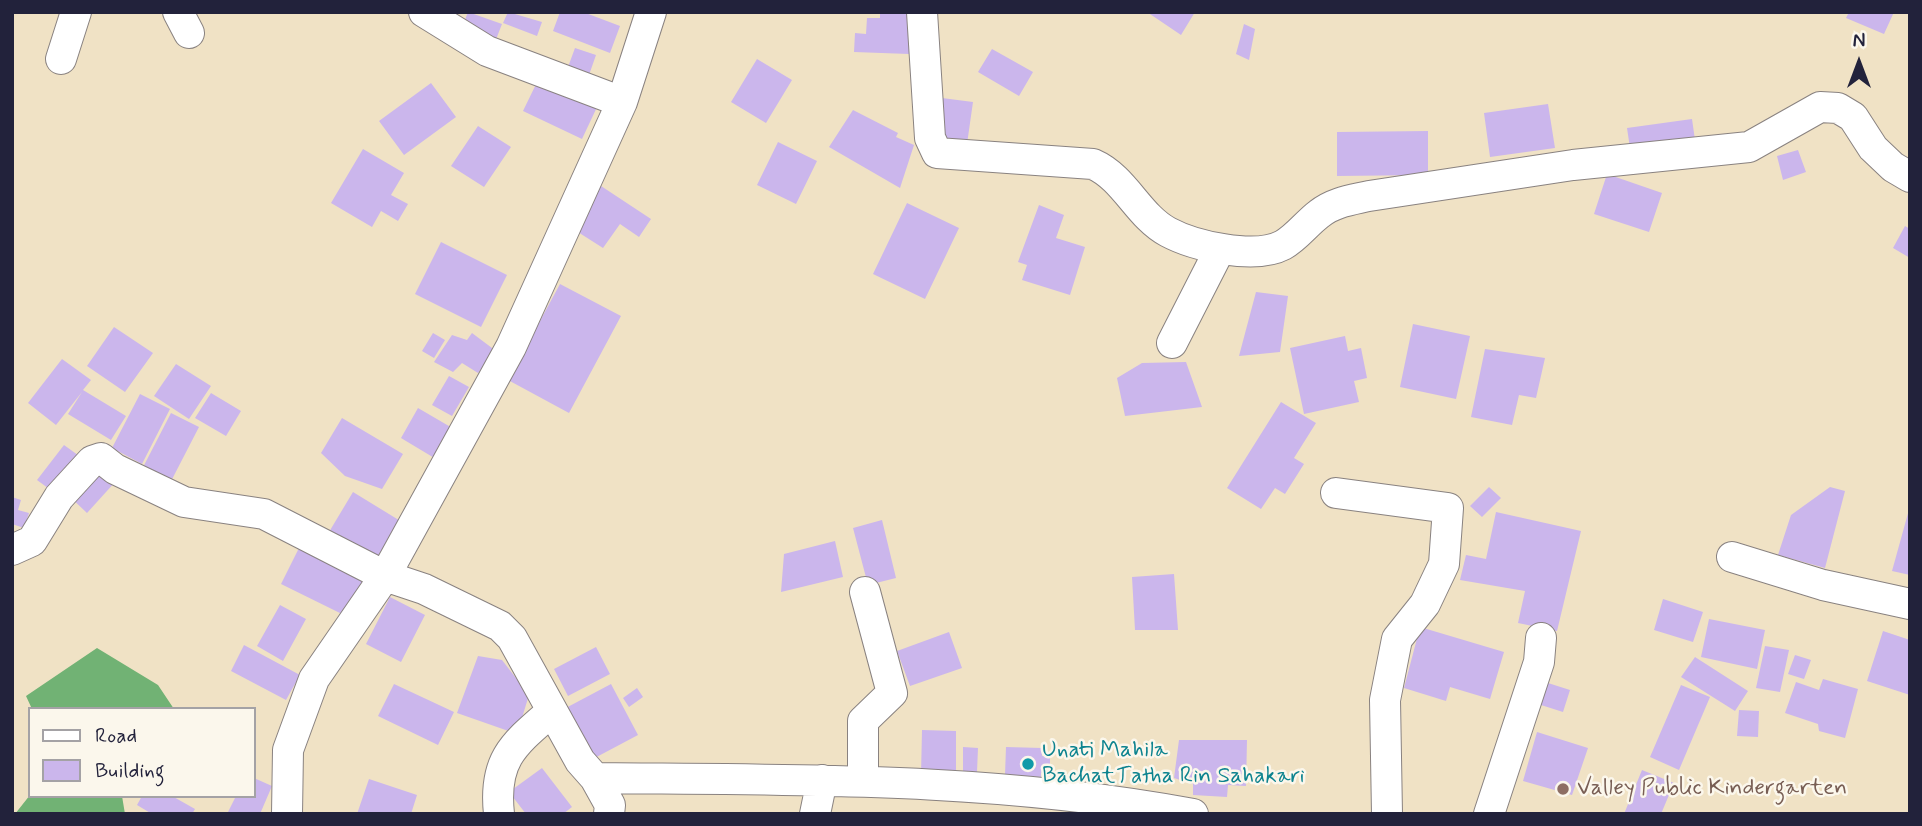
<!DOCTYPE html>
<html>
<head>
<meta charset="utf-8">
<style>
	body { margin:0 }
	#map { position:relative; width:1922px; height:826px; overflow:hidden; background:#f0e2c5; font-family:Mynerve,sans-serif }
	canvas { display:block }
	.frame { position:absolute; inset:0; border:14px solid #22223b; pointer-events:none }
	.legend { position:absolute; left:28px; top:707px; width:228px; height:91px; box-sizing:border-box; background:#fbf7ec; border:2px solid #a4a2a5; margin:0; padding:9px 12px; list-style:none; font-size:21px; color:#22223b }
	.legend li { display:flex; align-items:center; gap:14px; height:35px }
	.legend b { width:35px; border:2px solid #a4a2a5 }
	.north { position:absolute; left:1824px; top:28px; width:70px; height:70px; -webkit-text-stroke:5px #fbf7ec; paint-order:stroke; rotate:0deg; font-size:19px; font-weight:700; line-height:28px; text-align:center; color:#22223b }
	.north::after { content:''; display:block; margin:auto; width:24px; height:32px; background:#22223b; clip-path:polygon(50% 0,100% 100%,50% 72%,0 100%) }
</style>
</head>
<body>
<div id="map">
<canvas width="1922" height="826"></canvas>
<div class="frame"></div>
<ul class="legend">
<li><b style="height:9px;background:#fff"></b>Road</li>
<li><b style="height:19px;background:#cbb6ec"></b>Building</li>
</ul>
<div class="north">N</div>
</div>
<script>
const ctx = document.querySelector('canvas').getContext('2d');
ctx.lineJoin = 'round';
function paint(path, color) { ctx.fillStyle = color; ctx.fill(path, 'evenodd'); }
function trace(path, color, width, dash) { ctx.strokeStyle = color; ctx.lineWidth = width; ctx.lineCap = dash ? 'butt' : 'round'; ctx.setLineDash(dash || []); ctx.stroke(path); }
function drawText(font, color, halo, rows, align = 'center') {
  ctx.font = font + ' Mynerve,sans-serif'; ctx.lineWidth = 5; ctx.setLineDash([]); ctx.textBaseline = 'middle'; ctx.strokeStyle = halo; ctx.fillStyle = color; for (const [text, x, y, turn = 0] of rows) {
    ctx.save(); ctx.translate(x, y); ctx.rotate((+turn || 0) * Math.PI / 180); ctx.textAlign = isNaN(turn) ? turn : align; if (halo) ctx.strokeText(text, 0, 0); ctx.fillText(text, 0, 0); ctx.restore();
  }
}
paint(new Path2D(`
	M97 648 158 685 174 709H32L26 696Z
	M30 795 122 796 125 814H15Z`), '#71b274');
paint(new Path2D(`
	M468 12 502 24 495 42 461 30Z
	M508 12 542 22 537 36 503 23Z
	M560 12H583L620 26 610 53 553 31Z
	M880 12H910L909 54 854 52 855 33 866 34 867 18H880Z
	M1147 12H1195L1181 35Z
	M1849 12H1894L1884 34 1846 18Z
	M1244 24 1255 29 1249 60 1236 54Z
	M575 48 596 55 589 75 568 67Z
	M992 49 1033 72 1019 96 978 72Z
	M757 59 792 80 766 123 731 102Z
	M540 76 598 105 582 139 523 111Z
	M431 83 456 117 404 155 379 121Z
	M942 98 973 102 966 151 936 147Z
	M1548 104 1555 148 1490 157 1484 113Z
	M853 110 898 133 896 137 914 145 900 188 829 147Z
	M1692 119 1696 147 1631 155 1627 128Z
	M478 126 511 147 484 187 451 166Z
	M1428 131V175L1337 176V132Z
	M778 142 817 161 796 204 757 185Z
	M363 149 404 173 391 195 408 204 398 221 381 211 372 227 331 203Z
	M1798 150 1806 172 1783 180 1777 156Z
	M1607 174 1662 193 1649 232 1594 214Z
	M598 184 651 219 639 237 620 224 603 248 570 227Z
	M907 203 959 228 925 299 873 274Z
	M1039 205 1064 215 1056 238 1085 247 1070 295 1022 280 1027 265 1018 262Z
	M1905 226 1910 229V258L1893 248Z
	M441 242 507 275 481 327 415 294Z
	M560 284 621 316 569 413 508 380Z
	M1256 292 1288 296 1280 352 1239 356Z
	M1413 324 1470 336 1456 399 1400 387Z
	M114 327 153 353 125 392 87 366Z
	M433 333 445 340 434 358 422 351Z
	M472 333 496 351 478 373 462 363 453 372 434 362 452 335 467 340Z
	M1345 336 1348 351 1361 348 1367 378 1354 381 1359 402 1304 414 1290 348Z
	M1485 349 1545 358 1536 398 1519 395 1512 425 1471 417Z
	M62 359 91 380 83 390 126 416 111 440 68 414 82 392 56 425 28 403Z
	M1186 362 1202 407 1125 416 1117 378 1142 363Z
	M176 364 211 386 189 419 154 396Z
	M449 376 469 387 452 416 432 405Z
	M211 393 241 411 226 436 195 418Z
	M140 394 170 409 142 464 112 448Z
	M1281 402 1316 423 1294 458 1304 464 1285 494 1275 488 1261 509 1227 488Z
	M418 408 454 429 436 459 401 438Z
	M171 413 199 427 167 489 139 475Z
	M342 418 403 454 382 489 345 476 321 453Z
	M64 445 82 458 56 494 37 480Z
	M96 464 116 481 87 513 68 495Z
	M1489 487 1501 498 1482 517 1470 506Z
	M1830 487 1845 491 1825 568 1778 555 1791 515Z
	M353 492 402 522 378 561 329 532Z
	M12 497 21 500 18 510 29 513 24 528 12 524Z
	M1910 506V575L1892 571Z
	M1496 512 1581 531 1557 631 1518 623 1525 591 1460 580 1466 555 1486 559Z
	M882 520 896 578 868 585 853 528Z
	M835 541 843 577 781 592 784 554Z
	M301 544 366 576 346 616 281 584Z
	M1174 574 1178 630H1135L1132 577Z
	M390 597 425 615 401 662 366 644Z
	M1663 599 1703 612 1693 642 1654 630Z
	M280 605 306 619 283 661 257 646Z
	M1709 619 1765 630 1757 669 1701 657Z
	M1420 627 1504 652 1490 699 1450 687 1446 701 1404 688Z
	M1883 631 1910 640V695L1867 681Z
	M949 632 962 668 910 686 897 651Z
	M244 645 300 675 286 700 231 671Z
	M1765 646 1789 650 1780 692 1756 688Z
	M596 647 610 674 568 696 554 669Z
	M1795 655 1811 660 1804 679 1788 674Z
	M478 656 502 660 529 695 517 734 457 713Z
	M1695 657 1748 691 1735 711 1681 677Z
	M1823 679 1858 689 1845 738 1819 731 1818 724 1785 713 1796 682 1819 690Z
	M1548 683 1570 690 1563 712 1541 705Z
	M394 684 454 712 438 745 378 716Z
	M611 684 638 735 589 761 562 710Z
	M1681 685 1710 697 1679 770 1650 757Z
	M637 688 643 697 629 707 623 698Z
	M1739 710 1759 711 1758 737 1737 736Z
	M922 730 956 731V776L921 775Z
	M1537 732 1588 748 1572 795 1523 781Z
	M1179 740H1247L1246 786 1228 785 1227 797 1193 795V784L1174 778Z
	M963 747 978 748 977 772 963 771Z
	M1006 747 1042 748V756H1050V773H1041V777L1005 775Z
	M542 768 572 807 563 814H526L509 792Z
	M1642 770 1674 783 1661 814H1624Z
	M254 778 272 786 260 814H227L236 796H254Z
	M369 779 417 795 411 814H357Z
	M142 796H172L195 809 192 814H152L137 805Z`), '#cbb6ec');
const minor = new Path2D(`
	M178 12 189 33
	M424 12 487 51 622 102
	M922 12 930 138 937 153 1093 164C1125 178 1138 216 1168 232 1194 246 1255 260 1283 245 1296 238 1307 223 1319 214 1334 202 1352 200 1369 196L1573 165 1749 147 1820 107 1838 108 1853 117 1873 148 1893 167 1910 177
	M61 59 76 12
	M1172 343 1220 249
	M1336 493 1448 508 1444 564 1425 604 1397 639 1385 700 1387 814
	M12 550 32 541 59 497 92 461 101 458 115 469 184 502 264 514 385 576 424 589 500 626 512 638 580 761 595 778C796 780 996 777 1193 814
	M1732 557 1823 585 1910 604
	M595 778 610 805 609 814
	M863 780V721L892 693 865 592
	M287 814 288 750 314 679 385 576 511 347 622 102 651 12
	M499 814C493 759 514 744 552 711
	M815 814 822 780
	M1489 814 1539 662 1541 638`);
trace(minor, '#898280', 32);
trace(minor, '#fff', 30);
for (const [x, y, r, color] of [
	[1028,764,7,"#0f9aa8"],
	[1563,789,7,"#8d6e63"]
]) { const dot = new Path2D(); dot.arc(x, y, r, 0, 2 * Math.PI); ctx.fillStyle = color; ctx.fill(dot); trace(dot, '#fbf7ec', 2.5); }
drawText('23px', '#0d838f', '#fbf7ec', [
	["Unati Mahila",1042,751],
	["BachatTatha Rin Sahakari",1042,777]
], 'left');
drawText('23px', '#785e54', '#fbf7ec', [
	["Valley Public Kindergarten",1577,789]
], 'left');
</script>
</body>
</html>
